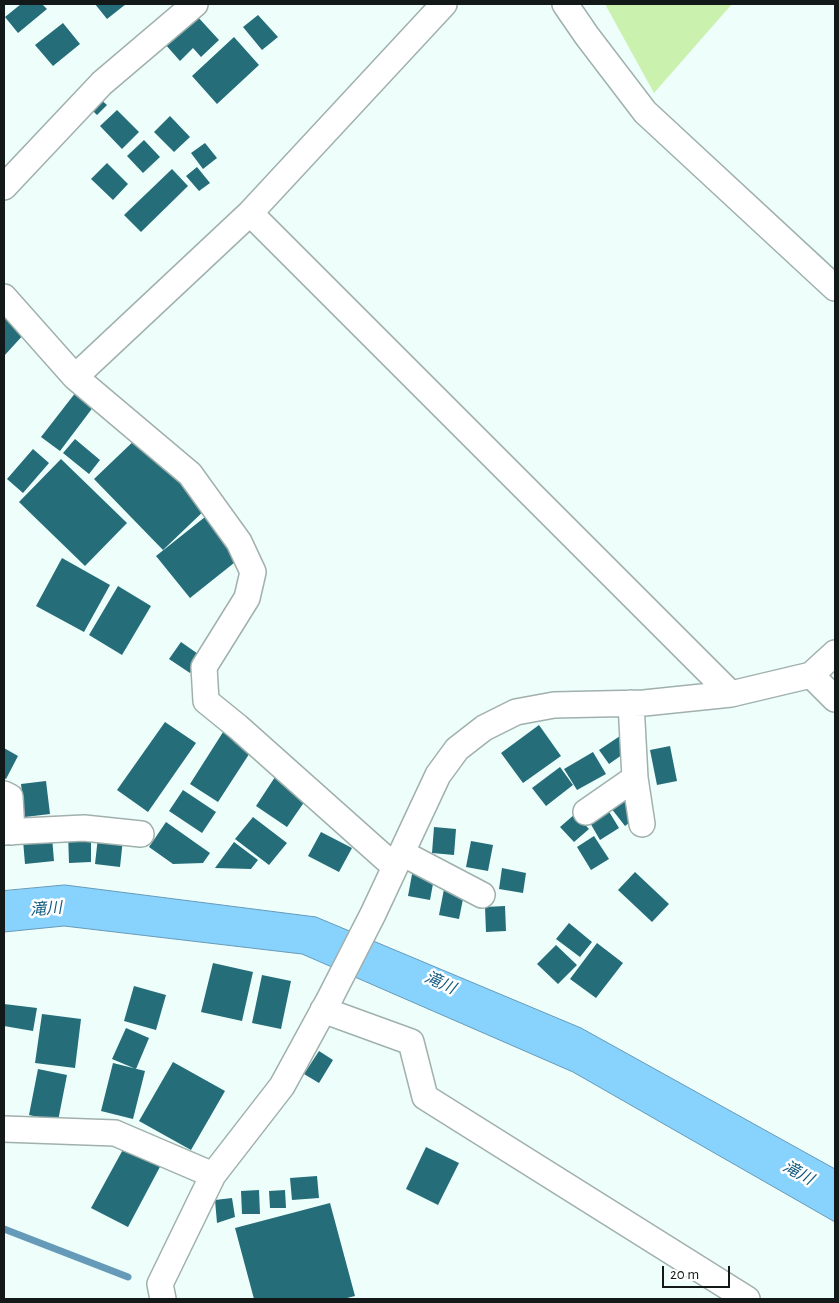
<!DOCTYPE html>
<html>
<head>
<meta charset="utf-8">
<style>
	body { margin:0 }
	#map { position:relative; width:839px; height:1303px; overflow:hidden; background:#edfefb; font-family:"Alegreya Sans",sans-serif }
	canvas { display:block }
	.frame { position:absolute; inset:0; border:5px solid #131918; pointer-events:none }
	.scale { position:absolute; left:662px; top:1266px; width:68px; height:22px; box-sizing:border-box; border:2px solid #131918; border-top:0; padding-left:6px; font-size:15px; line-height:18px; white-space:nowrap; color:#131918; -webkit-text-stroke:4px #fff; paint-order:stroke }
</style>
</head>
<body>
<div id="map">
<canvas width="839" height="1303"></canvas>
<div class="frame"></div>
<div class="scale">20 m</div>
</div>
<script>
const ctx = document.querySelector('canvas').getContext('2d');
ctx.lineJoin = 'round';
function paint(path, color) { ctx.fillStyle = color; ctx.fill(path, 'evenodd'); }
function trace(path, color, width, dash) { ctx.strokeStyle = color; ctx.lineWidth = width; ctx.lineCap = dash ? 'butt' : 'round'; ctx.setLineDash(dash || []); ctx.stroke(path); }
function drawText(font, color, halo, rows, align = 'center') {
  ctx.font = font + ' "Alegreya Sans","Noto Sans JP",sans-serif'; ctx.lineWidth = 5; ctx.setLineDash([]); ctx.textBaseline = 'middle'; ctx.strokeStyle = halo; ctx.fillStyle = color; for (const [text, x, y, turn = 0] of rows) {
    ctx.save(); ctx.translate(x, y); ctx.rotate((+turn || 0) * Math.PI / 180); ctx.textAlign = isNaN(turn) ? turn : align; if (halo) ctx.strokeText(text, 0, 0); ctx.fillText(text, 0, 0); ctx.restore();
  }
}
paint(new Path2D(`
	M605 4H732L654 93Z`), '#cbf1af');
const water = new Path2D(`
	M65 885 316 917 581 1028 835 1169V1222L573 1072 302 954 64 926 4 932V891Z`);
paint(water, '#88d2fe');
trace(water, '#659ab9', 1);
trace(new Path2D(`
	M4 1229 128 1277`), '#659ab9', 7);
paint(new Path2D(`
	M21 4H42L47 9 18 33 5 17Z
	M95 4H126L107 19Z
	M196 15 219 40 201 57 193 48 180 61 165 44Z
	M258 15 278 37 262 50 243 27Z
	M63 23 80 44 53 66 35 45Z
	M234 37 259 65 217 104 192 76Z
	M99 98 107 105 97 115 90 108Z
	M117 110 139 132 122 149 100 126Z
	M170 116 190 137 174 152 154 132Z
	M144 140 160 157 143 173 127 156Z
	M205 143 217 158 203 169 191 153Z
	M107 163 128 184 113 200 91 179Z
	M197 167 210 183 199 191 186 176Z
	M172 169 188 186 141 232 124 215Z
	M4 315 25 333 4 356Z
	M76 392 94 406 60 451 41 437Z
	M140 435 209 506 163 550 94 479Z
	M75 439 100 460 89 474 63 453Z
	M33 449 49 463 23 493 7 479Z
	M61 459 127 523 85 566 19 502Z
	M210 513 244 555 190 598 156 556Z
	M62 558 110 585 84 632 36 606Z
	M118 586 151 606 122 655 89 635Z
	M181 642 201 656 190 673 169 659Z
	M165 722 196 743 148 812 117 790Z
	M539 725 561 756 523 783 501 753Z
	M225 729 253 748 218 802 190 784Z
	M620 736 629 750 609 764 599 750Z
	M670 746 677 781 657 785 650 750Z
	M4 748 18 756 6 779 4 778Z
	M593 752 606 774 577 790 564 769Z
	M560 767 573 785 546 806 532 788Z
	M275 777 307 798 287 827 256 806Z
	M46 781 50 814 25 817 21 784Z
	M183 790 216 812 202 833 169 811Z
	M626 797 640 815 625 826 611 808Z
	M608 810 619 828 600 840 589 821Z
	M575 814 589 829 574 842 560 827Z
	M253 817 287 843 269 865 235 839Z
	M166 822 210 853 203 863 173 864 149 847Z
	M434 827 456 829 454 855 432 853Z
	M91 831V862L69 863 68 832Z
	M321 832 352 848 339 872 308 856Z
	M594 836 609 859 591 870 577 847Z
	M52 837 54 861 25 864 23 840Z
	M98 837 123 839 120 867 95 864Z
	M471 841 493 845 488 871 466 867Z
	M234 842 258 860 251 869 215 868Z
	M502 868 526 873 523 893 499 889Z
	M413 869 435 873 430 900 408 896Z
	M635 872 669 904 652 922 618 890Z
	M445 884 465 889 459 919 439 915Z
	M505 906 506 931 486 932 485 907Z
	M569 923 592 942 580 957 556 939Z
	M597 943 623 963 596 998 570 979Z
	M556 945 577 965 558 984 537 964Z
	M213 963 253 972 242 1021 201 1012Z
	M262 975 291 981 281 1029 252 1023Z
	M134 986 166 995 156 1030 124 1021Z
	M4 1004 37 1008 33 1031 4 1026Z
	M42 1014 81 1019 75 1068 35 1063Z
	M126 1028 149 1038 136 1069 112 1059Z
	M319 1051 333 1060 319 1083 304 1074Z
	M173 1062 225 1091 191 1150 139 1121Z
	M113 1063 145 1071 133 1119 101 1111Z
	M38 1069 67 1075 58 1121 29 1115Z
	M126 1144 162 1163 128 1227 91 1208Z
	M426 1147 459 1163 438 1205 406 1189Z
	M317 1176 319 1198 292 1200 290 1178Z
	M259 1190 260 1214H242L241 1191Z
	M285 1190 286 1208H270L269 1191Z
	M232 1198 235 1217 217 1223 215 1200Z
	M330 1203 355 1296 343 1299H254L235 1228Z`), '#256d79');
const street = new Path2D(`
	M565 4 587 36 645 112 835 288
	M4 187 102 83 195 4
	M250 213 731 694
	M4 297 75 377 190 474 239 542 253 572 247 598 204 667 206 701 238 727 395 867
	M75 377 250 213 444 4
	M811 675 835 699
	M635 778 642 824
	M4 794 10 797 12 832
	M586 812 635 778 631 703
	M4 832 84 828 141 834
	M402 853 482 895
	M323 1010 411 1042 425 1097 747 1299
	M4 1129 115 1133 213 1175
	M163 1299 160 1284 213 1175 282 1086 330 998 373 914 438 775 457 749 484 728 516 712 554 705 644 703 731 694 811 675 835 653`);
trace(street, '#a0b0ad', 28);
trace(street, '#fff', 25);
drawText('italic 16px', '#125c80', '#fff', [
	["滝川",46,909,-4],
	["滝川",440,983,24],
	["滝川",798,1173,29]
]);
</script>
</body>
</html>
